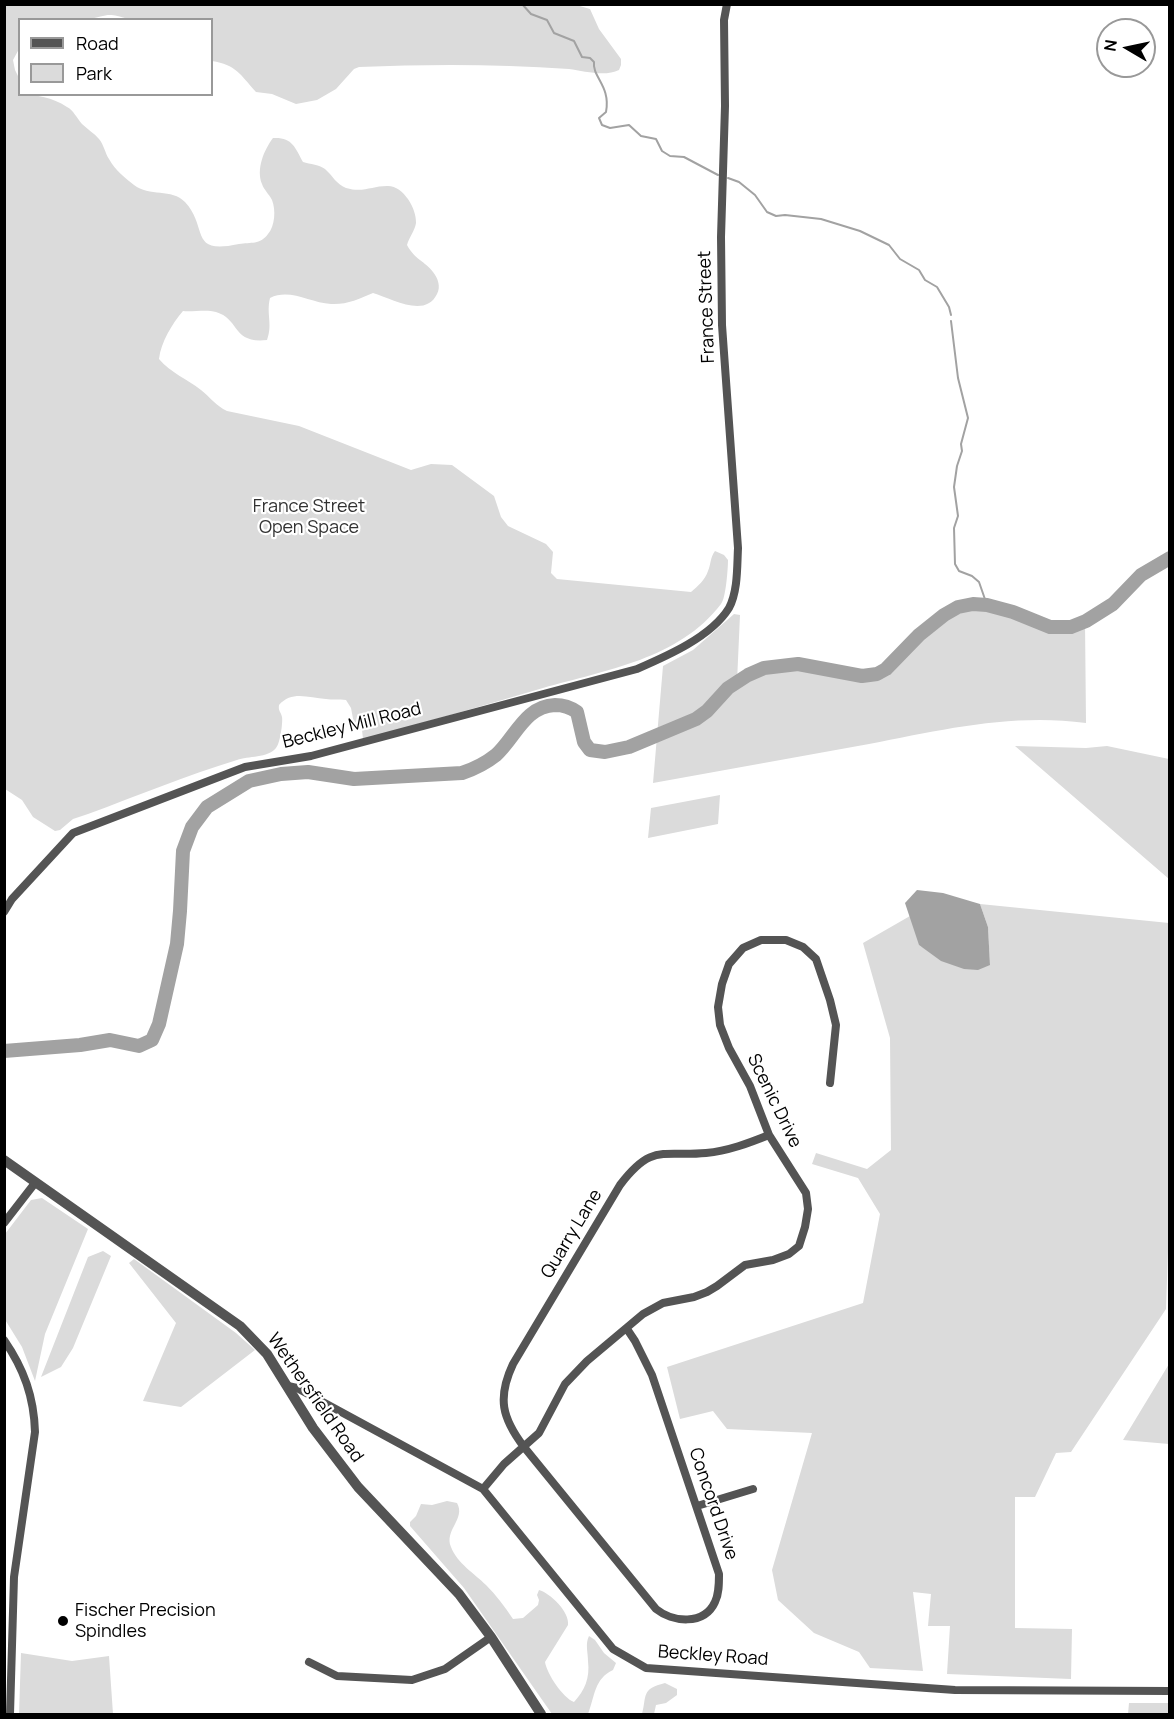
<!DOCTYPE html>
<html>
<head>
<meta charset="utf-8">
<style>
	body { margin:0 }
	#map { position:relative; width:1174px; height:1719px; overflow:hidden; background:#fff; font-family:Manrope,sans-serif }
	canvas { display:block }
	.frame { position:absolute; inset:0; border:6px solid #000; pointer-events:none }
	.legend { position:absolute; left:18px; top:18px; width:195px; height:78px; box-sizing:border-box; background:#fff; border:2px solid #999; margin:0; padding:8px 10px; list-style:none; font-size:18px; color:#000 }
	.legend li { display:flex; align-items:center; gap:12px; height:30px }
	.legend b { width:30px; border:2px solid #999 }
	.north { position:absolute; left:1096px; top:18px; width:60px; height:60px; box-sizing:border-box; background:#fff; border:2px solid #999; border-radius:50%; rotate:279deg; font-size:16px; font-weight:700; line-height:24px; text-align:center; color:#000 }
	.north::after { content:''; display:block; margin:auto; width:21px; height:27px; background:#000; clip-path:polygon(50% 0,100% 100%,50% 72%,0 100%) }
</style>
</head>
<body>
<div id="map">
<canvas width="1174" height="1719"></canvas>
<div class="frame"></div>
<ul class="legend">
<li><b style="height:8px;background:#545454"></b>Road</li>
<li><b style="height:16px;background:#dbdbdb"></b>Park</li>
</ul>
<div class="north">N</div>
</div>
<script>
const ctx = document.querySelector('canvas').getContext('2d');
ctx.lineJoin = 'round';
function paint(path, color) { ctx.fillStyle = color; ctx.fill(path, 'evenodd'); }
function trace(path, color, width, dash) { ctx.strokeStyle = color; ctx.lineWidth = width; ctx.lineCap = dash ? 'butt' : 'round'; ctx.setLineDash(dash || []); ctx.stroke(path); }
function drawText(font, color, halo, rows, align = 'center') {
  ctx.font = font + ' Manrope,sans-serif'; ctx.lineWidth = 4.5; ctx.setLineDash([]); ctx.textBaseline = 'middle'; ctx.strokeStyle = halo; ctx.fillStyle = color; for (const [text, x, y, turn = 0] of rows) {
    ctx.save(); ctx.translate(x, y); ctx.rotate((+turn || 0) * Math.PI / 180); ctx.textAlign = isNaN(turn) ? turn : align; if (halo) ctx.strokeText(text, 0, 0); ctx.fillText(text, 0, 0); ctx.restore();
  }
}
paint(new Path2D(`
	M573 4 590 9 599 29 621 59V65L619 70C605 77 584 71 569 69 499 64 429 64 359 67L354 69 336 89 317 100 296 104 272 94 256 92C240 74 236 65 212 61V20L128 19C105 11 107 17 86 19 66 22 41 20 20 20L19 49 13 60 15 70 19 78 20 94C37 95 52 97 67 107 73 110 77 118 82 124 87 129 94 133 99 139 104 145 105 153 109 159 115 170 125 178 134 185 149 197 172 188 185 202 209 228 188 255 239 244 251 242 260 245 268 234 275 226 276 210 272 200 269 194 264 190 262 184 256 169 264 150 273 138 292 137 295 147 303 162 310 164 320 165 325 169 333 176 336 184 346 188 363 193 372 186 387 186 403 185 417 209 416 223 415 230 409 238 407 245 415 260 425 261 433 272 438 278 441 287 437 294 425 319 391 298 373 293 359 299 346 305 331 304 310 303 290 288 270 298 266 314 273 324 267 340 232 344 240 319 216 312 207 309 193 312 183 311 172 324 161 342 159 359 171 373 187 379 201 390 210 397 216 406 227 411L299 426 411 470 431 464 452 465 494 496 501 517 508 526 546 544 553 552 551 573 557 579 691 592C698 586 705 580 708 571 711 564 710 558 715 551L724 555 728 560C728 568 726 598 721 604 679 659 606 670 543 688 483 706 423 723 363 739L362 730 355 729 351 708 346 700C339 699 332 700 326 699 309 698 292 690 279 705 278 711 281 712 282 717 283 723 280 744 276 748 268 758 248 756 237 760 187 775 137 796 88 814L73 819 60 830 55 831 33 817 22 800 5 789V5Z
	M978 604C1015 607 1050 639 1085 622L1086 723C1012 713 941 730 869 744 797 757 725 770 653 783L663 666 693 650 734 614 740 615 737 682C770 661 797 662 834 671 846 674 861 679 874 675 885 672 891 662 898 655 919 633 946 605 978 604Z
	M1015 746 1086 748 1107 746 1169 759V879Z
	M720 795 718 824 648 838 651 808Z
	M980 904 1169 923 1170 1192 1166 1309 1071 1452 1056 1453 1035 1497H1015V1628L1072 1629 1071 1679 947 1674 950 1626H928L931 1594 913 1592 923 1671 870 1668 859 1652 814 1633 778 1600 772 1570 812 1433 727 1429 713 1411 680 1419 667 1367 863 1303 880 1214 858 1178 812 1164 816 1153 867 1169 891 1150 890 1038 863 943 910 916 920 946 990 965 988 927Z
	M42 1198 88 1229 45 1334 35 1381 22 1347 4 1318 5 1234 31 1200Z
	M103 1251 111 1256 73 1348 61 1367 41 1377 88 1257Z
	M134 1259 236 1333 255 1350 181 1407 143 1401 176 1323 129 1263Z
	M1169 1364V1444L1123 1440Z
	M447 1501 457 1503C466 1519 444 1530 451 1547 457 1563 475 1574 486 1585 496 1595 505 1607 513 1619L523 1618 538 1605 539 1600 537 1595 539 1590C550 1593 570 1612 568 1625L545 1662C547 1674 563 1698 574 1702 585 1690 590 1678 588 1661 588 1652 585 1644 589 1636L595 1640 604 1653 616 1663 613 1670C594 1679 595 1696 588 1714H552L464 1588 410 1526V1522L416 1516 421 1504 432 1505Z
	M21 1653 72 1661 109 1656 113 1714H19Z
	M665 1683 677 1689V1695L666 1703 656 1705 654 1714H642C647 1695 641 1689 665 1683Z
	M1129 1703H1169V1714H1128Z`), '#dbdbdb');
paint(new Path2D(`
	M917 890 943 893 980 904 988 927 990 965 978 970 964 969 941 961 919 945 905 903Z`), '#a2a2a2');
trace(new Path2D(`
	M522 4 531 14 547 20 554 33 574 41 582 57 590 58 594 62C592 77 611 86 606 112L599 118 602 125 610 128 629 125 641 136 656 139 662 151 670 156 684 157 718 175
	M728 178 739 182 755 195 767 212 776 216 785 215 821 219 860 231 889 245 900 259 919 270 925 280 937 287 949 307 951 315
	M951 321 958 378 968 418 961 444 962 451 957 466 954 487 958 516 954 528 955 564 959 571 972 576 979 582 987 605`), '#a2a2a2', 2);
trace(new Path2D(`
	M4 1051 80 1045 110 1040 139 1046 152 1040 159 1024 177 944 180 911 183 851 192 827 207 807 249 781 281 774 308 772 354 779 462 773C474 769 486 763 496 755 515 738 525 706 555 705 563 705 570 707 577 712L584 742 590 750 605 752 629 747 696 719 707 711 728 688 748 675 764 668 798 664 862 676 877 674 886 669 919 635 944 615 958 607 973 604 987 605 1013 612 1050 627H1071L1086 621 1113 604 1141 575 1170 558`), '#a2a2a2', 14);
trace(new Path2D(`
	M4 912 12 899 73 833 245 767 311 756 637 669C667 656 711 637 729 608 738 591 737 567 738 548L722 325 721 237 725 106 724 20 727 4
	M4 1223 35 1183
	M627 1329 635 1341 652 1375 719 1574C719 1584 719 1594 715 1602 704 1626 672 1622 656 1609L524 1447C502 1418 497 1398 513 1364L620 1185C652 1143 662 1157 706 1153 728 1151 749 1143 769 1135
	M4 1340C24 1369 34 1397 35 1432L14 1577 10 1714
	M288 1386 297 1388 483 1489 613 1649 646 1668 955 1690 1170 1691
	M483 1489 504 1464 539 1433 565 1384 587 1361 643 1314 663 1303 694 1297 707 1292 717 1286 745 1265 773 1260 789 1254 799 1246 805 1227 808 1209 806 1193 769 1135 750 1086 729 1048 720 1025 718 1007 722 984 729 964 743 948 761 940H786L803 947 816 959 830 1000 836 1025 830 1083
	M697 1506 753 1489
	M309 1662 337 1676 412 1680 445 1669 491 1637`), '#545454', 8);
trace(new Path2D(`
	M4 1160 240 1326 267 1354 313 1428 358 1487 459 1594 491 1637 541 1714`), '#545454', 10);
for (const [x, y, r, color] of [
	[63,1621,6,"#000"]
]) { const dot = new Path2D(); dot.arc(x, y, r, 0, 2 * Math.PI); ctx.fillStyle = color; ctx.fill(dot); trace(dot, '#fff', 2); }
drawText('18px', '#000', '#fff', [
	["France Street",707,307,-92],
	["Beckley Mill Road",352,726,-14],
	["Scenic Drive",774,1101,64],
	["Quarry Lane",572,1234,-59],
	["Wethersfield Road",315,1398,55],
	["Concord Drive",713,1504,71],
	["Beckley Road",713,1656,4]
]);
drawText('18px', '#323232', '#fff', [
	["France Street",309,507],
	["Open Space",309,528]
]);
drawText('18px', '#000', '#fff', [
	["Fischer Precision",75,1611],
	["Spindles",75,1632]
], 'left');
</script>
</body>
</html>
